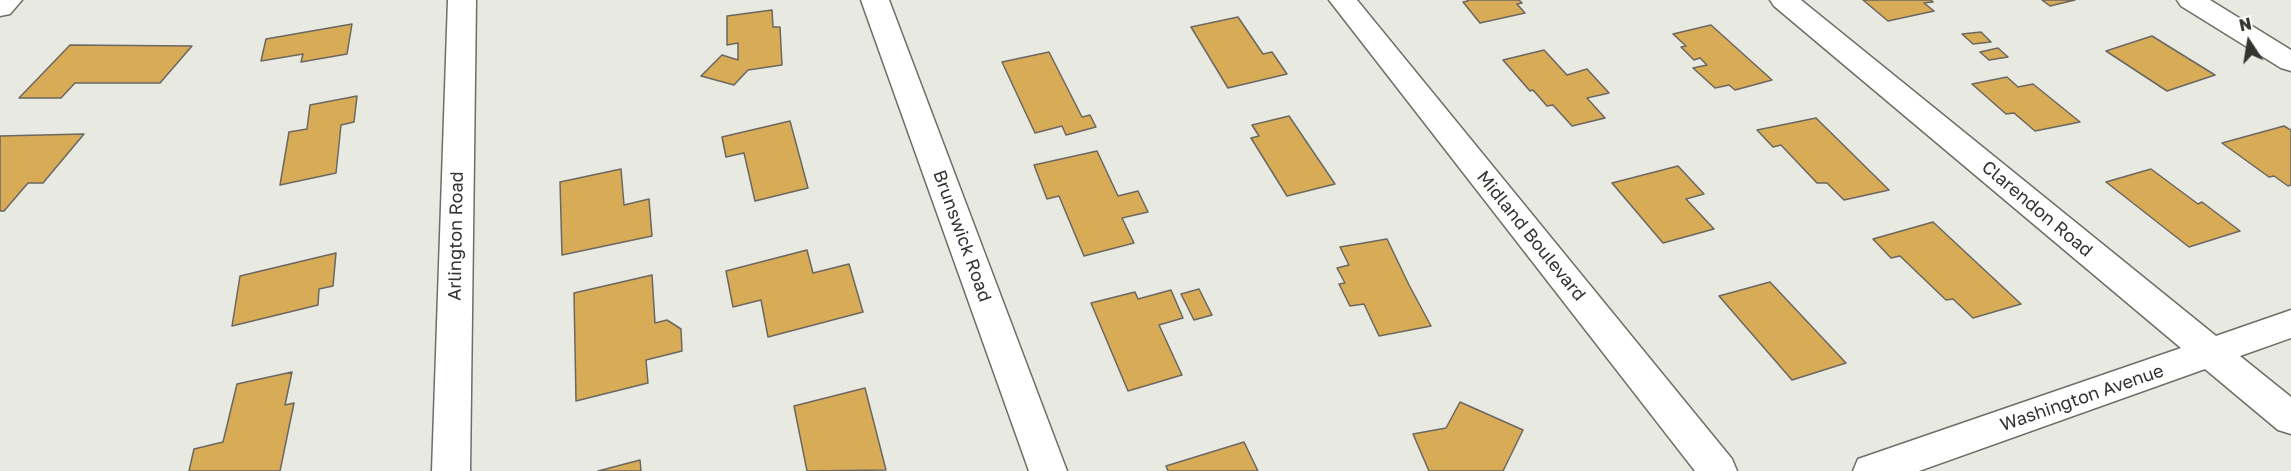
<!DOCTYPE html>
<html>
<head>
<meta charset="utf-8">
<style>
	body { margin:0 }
	#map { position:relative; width:2291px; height:471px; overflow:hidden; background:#e8e9e1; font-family:"Golos Text",sans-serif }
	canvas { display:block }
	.north { position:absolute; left:2219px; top:12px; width:60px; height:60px; -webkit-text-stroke:4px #fff; paint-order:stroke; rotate:348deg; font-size:16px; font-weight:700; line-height:24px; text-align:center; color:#333330 }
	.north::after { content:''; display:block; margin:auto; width:21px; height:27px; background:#333330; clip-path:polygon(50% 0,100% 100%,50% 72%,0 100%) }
</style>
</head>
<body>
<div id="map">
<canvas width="2291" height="471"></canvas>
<div class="north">N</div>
</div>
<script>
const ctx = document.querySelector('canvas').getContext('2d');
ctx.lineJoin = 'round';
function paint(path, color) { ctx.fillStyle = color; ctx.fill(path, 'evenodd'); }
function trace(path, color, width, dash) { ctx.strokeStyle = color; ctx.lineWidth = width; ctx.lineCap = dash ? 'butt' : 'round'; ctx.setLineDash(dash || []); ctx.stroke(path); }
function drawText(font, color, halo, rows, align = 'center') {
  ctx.font = font + ' "Golos Text",sans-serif'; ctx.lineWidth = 4.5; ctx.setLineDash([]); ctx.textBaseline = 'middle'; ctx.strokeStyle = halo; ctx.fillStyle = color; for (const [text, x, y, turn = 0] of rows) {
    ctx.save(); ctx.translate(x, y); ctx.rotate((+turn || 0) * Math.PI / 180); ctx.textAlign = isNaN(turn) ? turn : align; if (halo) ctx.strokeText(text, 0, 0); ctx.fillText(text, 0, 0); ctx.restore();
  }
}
const building = new Path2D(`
	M1467 0H1519L1522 3 1517 4 1525 13 1480 23 1463 2 1468 1Z
	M1863 0H1931L1933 2 1924 3 1934 11 1888 21Z
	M2042 0H2075L2050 6Z
	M772 10 773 27H780L782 65 748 70 734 85 701 76 722 55 738 60V43L727 45V16Z
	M1238 17 1263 54 1272 52 1287 74 1228 88 1191 27Z
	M352 24 347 54 301 62 303 54 261 61 266 39Z
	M1711 25 1772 80 1735 90 1729 85 1715 88 1693 68 1707 65 1700 58 1694 60 1681 47 1686 46 1673 34Z
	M1981 32 1991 42 1973 44 1962 34Z
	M2152 36 2215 75 2167 91 2106 51Z
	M70 45 192 46 160 83H75L61 98H19Z
	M1998 48 2008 57 1989 60 1980 52Z
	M1544 50 1567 75 1587 69 1609 93 1587 98 1605 118 1572 126 1553 105 1547 106 1533 90 1530 91 1503 60Z
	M1049 52 1082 117 1090 115 1096 127 1066 135 1062 126 1035 133 1002 62Z
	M2007 77 2018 87 2033 84 2080 122 2035 131 2014 113 2006 114 1972 84Z
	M357 96 354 122 341 125 336 173 280 185 289 132 307 129 310 105Z
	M1289 116 1335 184 1287 196 1251 138 1259 136 1252 125Z
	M1816 118 1889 190 1844 200 1827 183H1817L1781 145 1773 147 1757 130Z
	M790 121 808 188 755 201 744 153 726 157 722 137Z
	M2284 126 2291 130V185L2288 186 2274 176 2269 177 2222 143Z
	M84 134 43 183H28L4 211H0V136Z
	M1097 151 1118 196 1138 191 1148 212 1122 218 1134 243 1084 256 1059 196 1047 199 1034 165Z
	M1678 166 1704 194 1686 199 1714 229 1663 243 1612 183Z
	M621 169 624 205 649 199 652 236 562 255 560 182Z
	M2151 169 2198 204 2202 202 2240 231 2189 247 2106 182Z
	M1933 222 2021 304 1973 318 1953 299 1946 300 1900 256 1891 258 1873 239Z
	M1387 239 1409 285 1431 326 1379 336 1364 304 1350 306 1339 284 1345 283 1337 268 1349 265 1340 247Z
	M807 250 813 273 849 264 863 312 768 337 761 300 733 307 726 271Z
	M336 253 333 286 319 289 318 305 232 326 240 276Z
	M652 275 655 323 667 320 681 329 682 351 646 360 648 383 576 401 574 293Z
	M1770 282 1846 363 1792 380 1719 296Z
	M1199 289 1212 315 1194 320 1181 294Z
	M1171 290 1183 318 1159 325 1182 375 1128 391 1091 303 1135 292 1138 299Z
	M292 372 285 405 294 403 280 471H189L194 449 223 442 237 384Z
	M865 388 886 470 807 471 794 406Z
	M1460 402 1523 430 1503 471H1429L1413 434 1446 428Z
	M1244 442 1258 471H1168L1166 466Z
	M640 460 641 471H598Z`);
paint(building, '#d8ab57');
trace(building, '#6b6761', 1.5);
const street = new Path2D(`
	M0 0H22L10 14 0 16Z
	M448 0H476L470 471H432Z
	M861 0H889L1067 471H1029Z
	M1329 0H1357L1732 459 1737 471H1695Z
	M1770 0H1801L2216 336 2291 310V338L2240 356 2291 397V434L2278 430 2205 369 1919 471H1853L1858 459 2181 348 1774 6Z
	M2177 0H2210L2291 50V71L2281 68 2181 6Z`);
trace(street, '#6d6e67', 3);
paint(street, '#fff');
drawText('18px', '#333330', '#fff', [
	["Clarendon Road",2037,209,40],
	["Arlington Road",456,236,-89],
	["Brunswick Road",962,236,70],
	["Midland Boulevard",1531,236,51],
	["Washington Avenue",2082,398,-19]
]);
</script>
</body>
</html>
